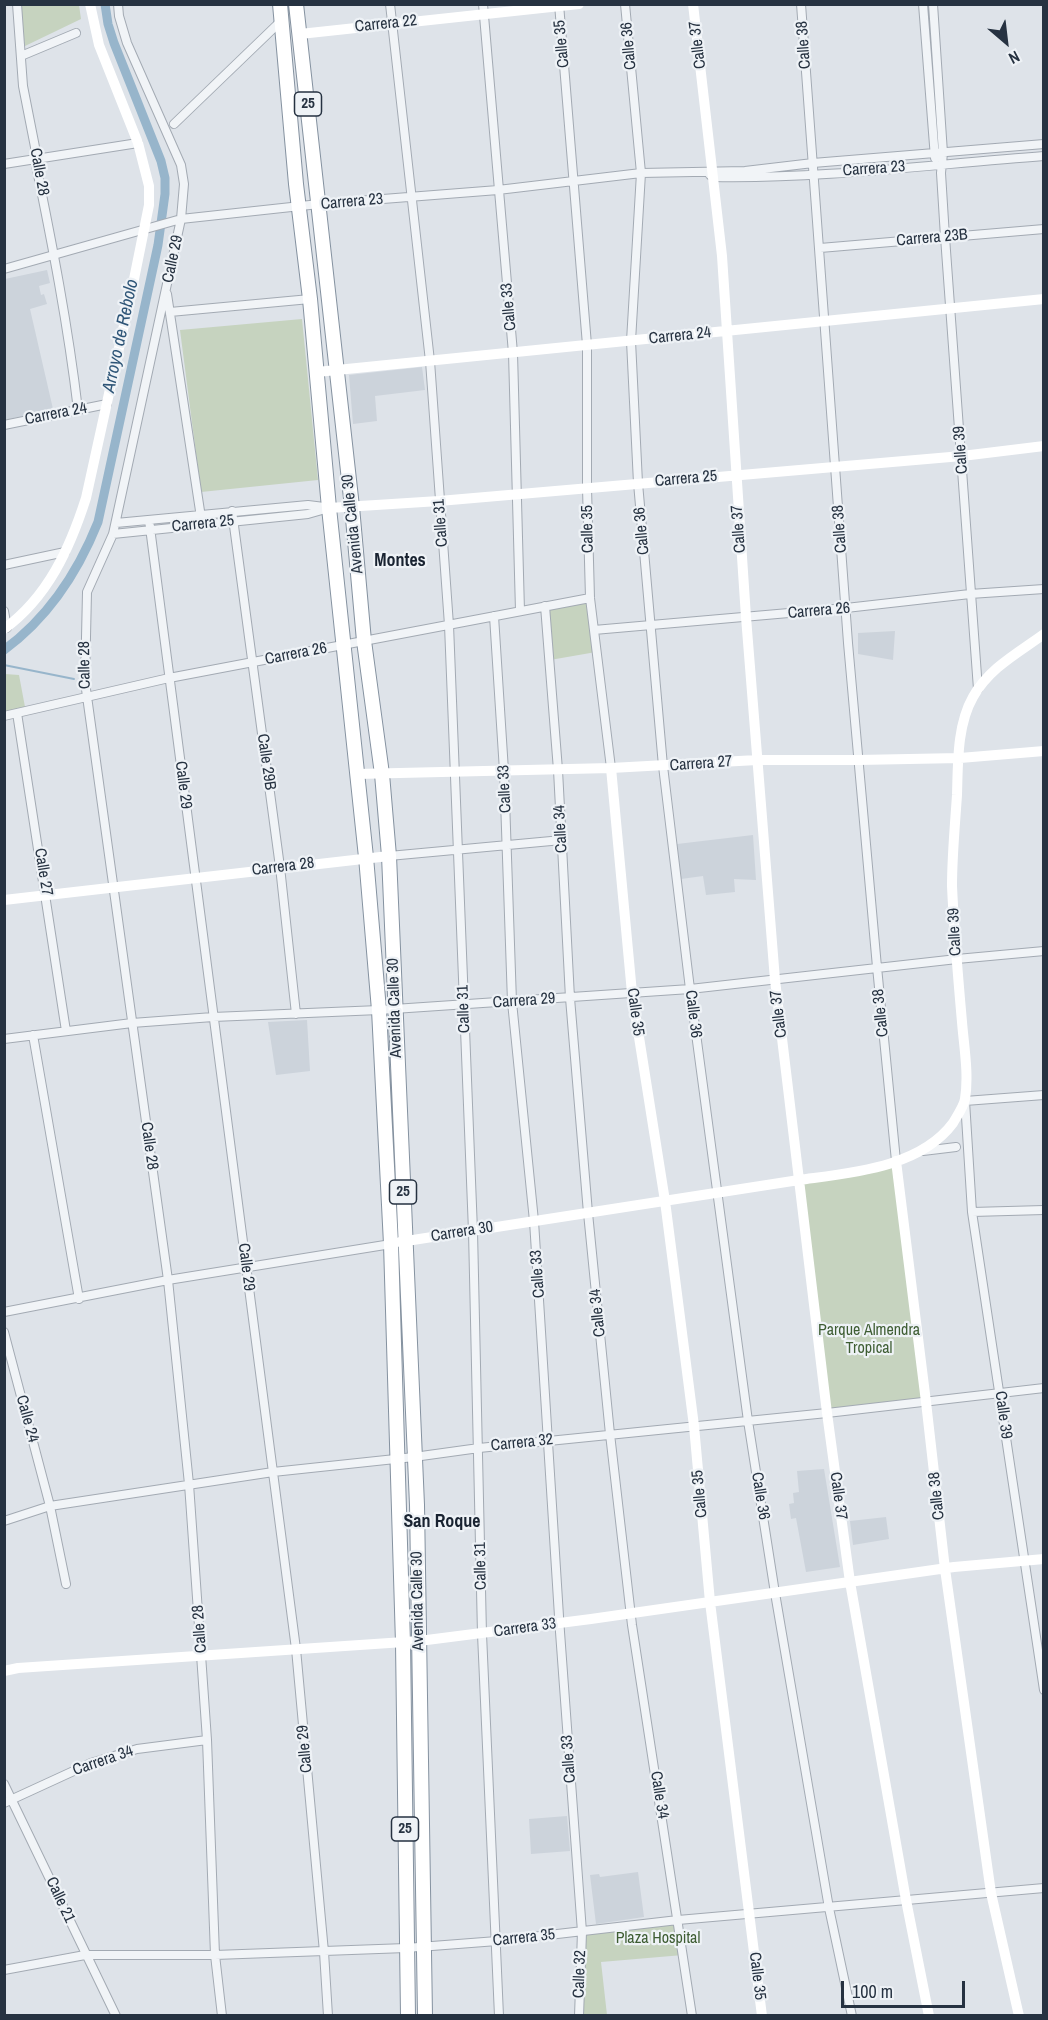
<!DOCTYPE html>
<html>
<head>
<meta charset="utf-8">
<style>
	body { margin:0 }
	#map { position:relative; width:1048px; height:2020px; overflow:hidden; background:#dee3e9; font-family:"Archivo Narrow",sans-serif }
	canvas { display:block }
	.frame { position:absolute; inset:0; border:6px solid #263241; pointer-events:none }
	.north { position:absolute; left:976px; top:12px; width:60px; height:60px; -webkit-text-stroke:4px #eef2f6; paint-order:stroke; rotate:152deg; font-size:16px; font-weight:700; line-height:24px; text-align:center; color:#263241 }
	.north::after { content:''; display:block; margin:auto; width:21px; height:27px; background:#263241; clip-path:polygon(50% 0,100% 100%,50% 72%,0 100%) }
	.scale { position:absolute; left:841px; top:1981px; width:124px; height:27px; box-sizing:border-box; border:3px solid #263241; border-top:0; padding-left:8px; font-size:18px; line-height:21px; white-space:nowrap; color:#263241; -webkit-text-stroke:4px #eef2f6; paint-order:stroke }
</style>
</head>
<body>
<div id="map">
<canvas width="1048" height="2020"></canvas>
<div class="frame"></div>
<div class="north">N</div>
<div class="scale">100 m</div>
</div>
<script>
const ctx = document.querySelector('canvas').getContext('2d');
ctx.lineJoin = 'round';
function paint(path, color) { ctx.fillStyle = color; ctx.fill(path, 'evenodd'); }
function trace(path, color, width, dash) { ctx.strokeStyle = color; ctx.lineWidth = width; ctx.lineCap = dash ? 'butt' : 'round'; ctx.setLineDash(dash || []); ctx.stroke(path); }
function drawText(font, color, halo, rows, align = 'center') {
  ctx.font = font + ' "Archivo Narrow",sans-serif'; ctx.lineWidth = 4.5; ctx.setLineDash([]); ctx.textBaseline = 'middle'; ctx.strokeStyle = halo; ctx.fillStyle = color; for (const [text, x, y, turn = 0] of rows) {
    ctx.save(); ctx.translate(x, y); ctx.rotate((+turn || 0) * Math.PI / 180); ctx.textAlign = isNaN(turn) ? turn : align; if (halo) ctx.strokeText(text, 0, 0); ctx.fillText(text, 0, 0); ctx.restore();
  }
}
paint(new Path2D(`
	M47 270 50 283 39 286 41 295 44 294 47 304 30 309 53 409 5 420V279Z
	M422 367 425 390 375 396 377 421 353 424 349 375Z
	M895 631 893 660 858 654V633Z
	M753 835 756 880 734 879 735 892 706 895 703 876 681 879 677 844Z
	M307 1020 310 1071 276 1075 268 1022Z
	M824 1469 840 1567 806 1572 796 1518 791 1519 789 1504 794 1503 793 1493 799 1492 797 1471Z
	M886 1517 889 1539 853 1545 850 1521Z
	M567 1816 570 1851 531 1854 529 1819Z
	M638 1872 644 1917 596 1924 590 1875 599 1874 600 1877Z`), '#ccd3db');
paint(new Path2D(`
	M19 5H79L81 19 25 46Z
	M302 319 318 480 201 492 180 330Z
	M590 598 596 652 550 660 545 606Z
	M5 674 19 675 25 707 5 712Z
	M896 1161 926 1402 827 1413 799 1180Z
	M678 1920 683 1955 601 1962 607 2015 580 2016 582 1932Z`), '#c6d3bf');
trace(new Path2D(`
	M4 665 74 679`), '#97b5cb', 2);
trace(new Path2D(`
	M4 650C49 617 78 572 98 522L158 245 165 194V178L161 161 114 43 108 24 105 4`), '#97b5cb', 9);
const street = new Path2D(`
	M17 4 23 86 35 147V160C52 243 68 325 78 410
	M118 4 119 16 127 43 181 165 184 184 181 219 113 534 87 592 85 682 168 1280 189 1484 207 1740 215 1955 222 2016
	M390 4 430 361 449 625 473 1231 482 1634 499 2016
	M483 4 513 353 520 611
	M559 4 587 345V488L590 598 611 768
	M625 4 641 173 631 341 638 483 663 766 690 989 748 1421 775 1593 829 1908 852 2016
	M801 4 848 643 877 967 896 1161
	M923 4 935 158
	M933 4 943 153 941 173 945 237 978 689
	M21 56 76 33
	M174 124 281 21
	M4 164 138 143
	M710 175 713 177C823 179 934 164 1044 156
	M820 248 1044 229
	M4 269 181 219 319 204 498 190 641 173 745 171 813 163 1044 144
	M167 294 202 524
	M170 312 310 299
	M4 425 107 404
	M232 511 280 867 296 1014
	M149 520 296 1649 324 1952 328 2016
	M116 523 308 505 324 507
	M113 534 308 514 329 508
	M4 565 65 552
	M545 606 558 770 570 998 588 1213 610 1434 632 1625 692 2016
	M4 611 7 628
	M494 616 504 771 512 1002 534 1221 560 1632 582 1932 579 2016
	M594 630 846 608 970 594 1044 589
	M17 713 66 1031
	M4 716 169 678 590 598
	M389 856 562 840
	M33 1035 79 1299
	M4 1039 132 1023 213 1017 379 1010 690 989 957 959 1044 951
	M1044 1095 965 1101 972 1212 1044 1690
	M923 1151 956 1147
	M972 1212 1044 1210
	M4 1312 168 1280 391 1244
	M4 1332 50 1506 66 1584
	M4 1521 50 1506 273 1472 414 1457 479 1448 827 1413 1044 1388
	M4 1784 116 2016
	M4 1803 91 1763 137 1749 207 1740
	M4 1970 85 1955H215L406 1948 497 1941 678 1920 1044 1888`);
const highway = new Path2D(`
	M280 4 296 184 310 299 329 508 366 857 379 1010 391 1244 403 1643 408 2016
	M296 4 352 507 364 641 382 774 389 856 417 1505 425 2016`);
trace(street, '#a3aab3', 10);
trace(highway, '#8592a0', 16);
trace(street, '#f1f4f7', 8);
trace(new Path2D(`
	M693 4 722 256 746 617 775 980 827 1413 850 1582 906 1900 929 2016
	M300 34 579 4
	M317 372 1044 299
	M329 508 439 501 962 456 1044 446
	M4 629C48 597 70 548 86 498L132 289 149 205V186L138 143 99 45 90 4
	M611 768 632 993 665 1201 694 1426 710 1602 762 2016
	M357 774 611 768 757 760H858L960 758 1044 751
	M4 900 389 856
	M896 1161 926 1402 945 1569 991 1893 1019 2016
	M400 1242 799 1180C849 1173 920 1168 953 1123 957 1116 964 1106 965 1099 969 1074 964 1047 962 1022 958 977 954 931 952 886 952 856 955 825 957 795 958 763 957 725 973 697 989 668 1018 653 1044 634
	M4 1671 18 1668 419 1641 591 1619 954 1567 1044 1559`), '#fff', 10);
trace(highway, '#fff', 14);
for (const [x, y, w] of [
	[308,104,27],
	[403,1192,27],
	[405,1829,27]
]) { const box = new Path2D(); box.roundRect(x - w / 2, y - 12, w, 24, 4.5); ctx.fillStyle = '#eef2f6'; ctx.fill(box); trace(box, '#263241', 1.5); }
drawText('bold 15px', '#263241', null, [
	["25",308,104],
	["25",403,1192],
	["25",405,1829]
]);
drawText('16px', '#263241', '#eef2f6', [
	["Carrera 22",386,24,-6],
	["Calle 35",562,44,-95],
	["Calle 37",698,45,-97],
	["Calle 38",804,45,-94],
	["Calle 36",629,46,-95],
	["Carrera 23",874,169,-4],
	["Calle 28",39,172,80],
	["Carrera 23",352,202,-5],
	["Carrera 23B",932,238,-5],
	["Calle 29",173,259,-78],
	["Calle 33",509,307,-95],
	["Carrera 24",680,336,-6],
	["Carrera 24",56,414,-11],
	["Calle 39",961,450,-94],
	["Carrera 25",686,479,-5],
	["Calle 31",441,523,-94],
	["Carrera 25",203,524,-6],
	["Avenida Calle 30",353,524,-96],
	["Calle 35",588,529,-91],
	["Calle 37",739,529,-94],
	["Calle 38",840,529,-94],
	["Calle 36",642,531,-95],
	["Carrera 26",819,611,-5],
	["Carrera 26",296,654,-11],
	["Calle 28",85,665,-91],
	["Calle 29B",266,762,82],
	["Carrera 27",701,764,-4],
	["Calle 29",183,785,83],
	["Calle 33",505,789,-93],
	["Calle 34",561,829,-93],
	["Carrera 28",283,867,-7],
	["Calle 27",43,872,81],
	["Calle 39",955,932,-93],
	["Carrera 29",524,1001,-4],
	["Avenida Calle 30",395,1008,-92],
	["Calle 31",464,1009,-92],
	["Calle 35",635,1012,82],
	["Calle 38",881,1013,-96],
	["Calle 36",693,1014,83],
	["Calle 37",779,1014,-97],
	["Calle 28",149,1146,82],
	["Carrera 30",462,1232,-9],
	["Calle 29",246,1267,83],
	["Calle 33",538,1274,-94],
	["Calle 34",598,1313,-96],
	["Calle 39",1003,1415,82],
	["Calle 24",27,1419,75],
	["Carrera 32",522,1443,-6],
	["Calle 35",700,1494,-95],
	["Calle 36",760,1496,81],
	["Calle 37",838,1496,82],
	["Calle 38",937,1496,-96],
	["Calle 31",481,1566,-91],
	["Avenida Calle 30",418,1601,-91],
	["Carrera 33",525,1628,-8],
	["Calle 28",200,1629,-94],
	["Calle 29",305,1749,-95],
	["Calle 33",569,1759,-94],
	["Carrera 34",103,1761,-19],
	["Calle 34",659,1795,81],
	["Calle 21",60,1900,65],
	["Carrera 35",524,1938,-6],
	["Calle 32",580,1974,-88],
	["Calle 35",757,1976,83]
]);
drawText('16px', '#3e5d33', '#eef2f6', [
	["Parque Almendra",869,1331],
	["Tropical",869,1349],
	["Plaza Hospital",658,1939]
]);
drawText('italic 18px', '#2e5577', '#eef2f6', [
	["Arroyo de Rebolo",121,336,-78]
]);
drawText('bold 18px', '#192331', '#eef2f6', [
	["Montes",400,561],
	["San Roque",442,1522]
]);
</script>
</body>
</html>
